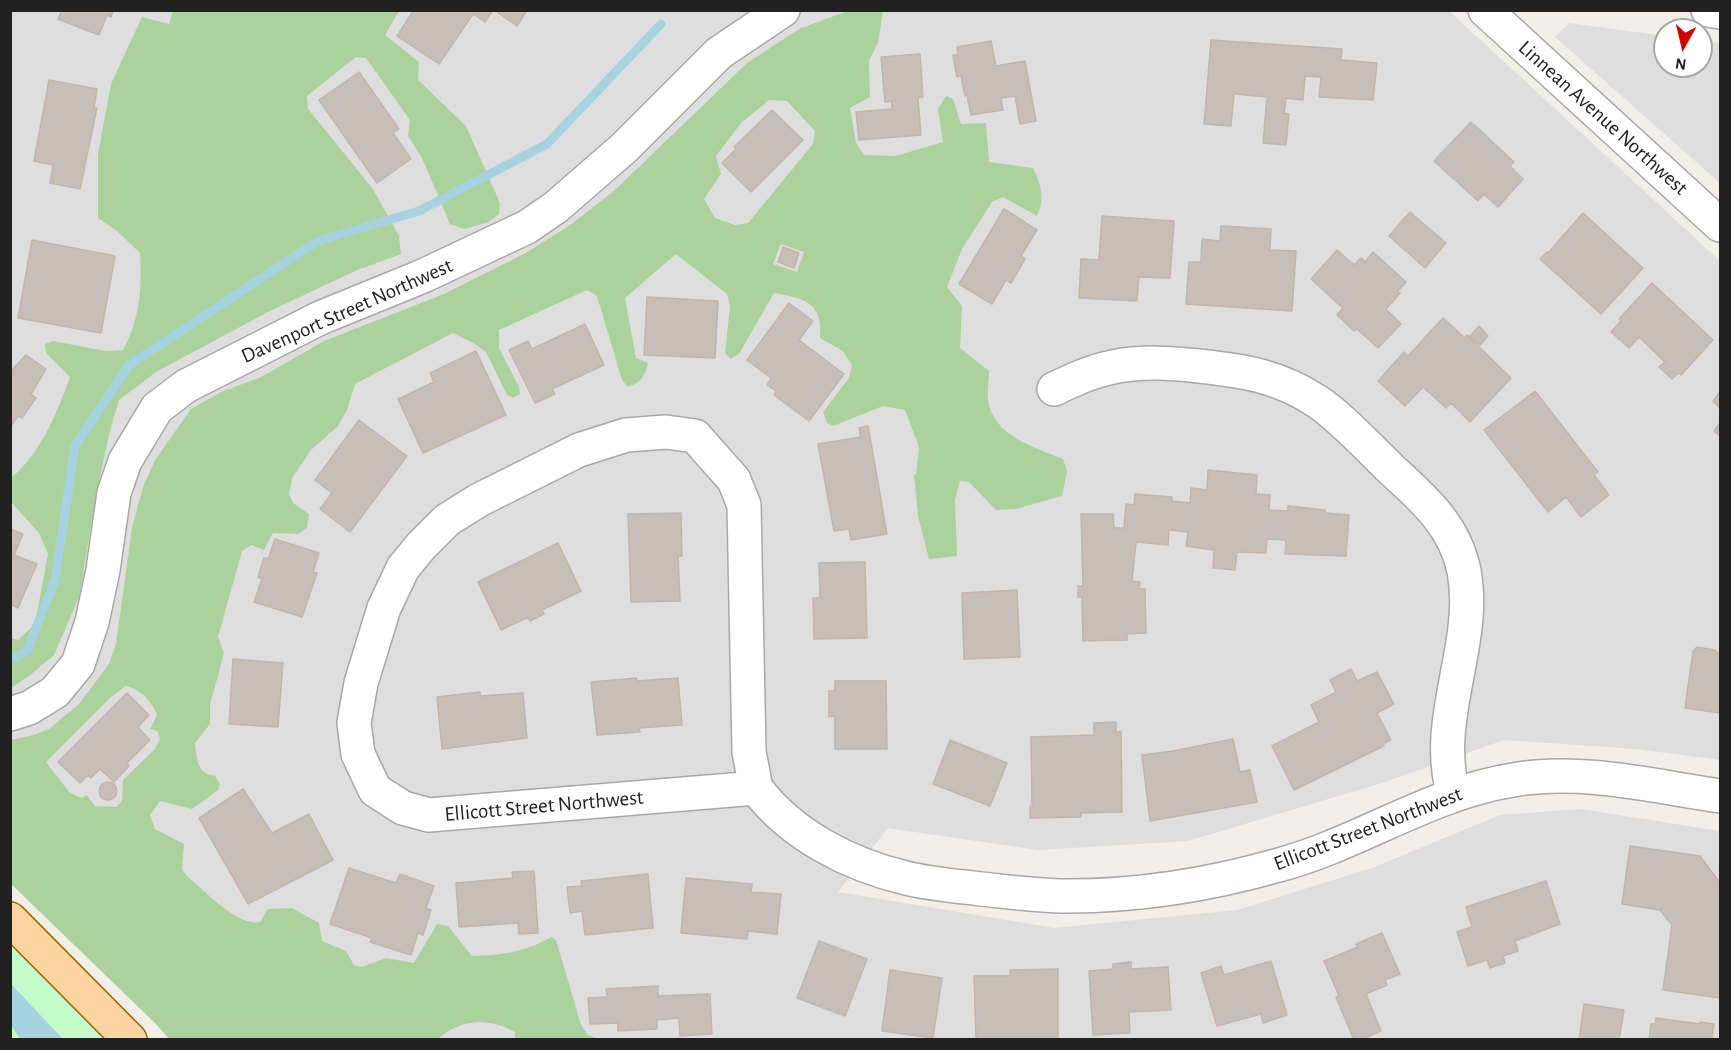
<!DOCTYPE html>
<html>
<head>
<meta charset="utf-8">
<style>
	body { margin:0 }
	#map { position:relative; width:1731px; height:1050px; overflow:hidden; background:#f2eee8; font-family:"Alegreya Sans",sans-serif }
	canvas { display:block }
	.frame { position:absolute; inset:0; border:12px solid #212121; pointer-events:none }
	.north { position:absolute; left:1653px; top:18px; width:60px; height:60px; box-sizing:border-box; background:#fff; border:2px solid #a6a6a6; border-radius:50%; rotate:188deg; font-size:16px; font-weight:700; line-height:24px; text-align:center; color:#212121 }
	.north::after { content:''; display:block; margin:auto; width:21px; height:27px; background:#d20000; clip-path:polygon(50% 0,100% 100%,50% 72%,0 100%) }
</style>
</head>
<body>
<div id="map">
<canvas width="1731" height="1050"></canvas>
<div class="frame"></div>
<div class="north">N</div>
</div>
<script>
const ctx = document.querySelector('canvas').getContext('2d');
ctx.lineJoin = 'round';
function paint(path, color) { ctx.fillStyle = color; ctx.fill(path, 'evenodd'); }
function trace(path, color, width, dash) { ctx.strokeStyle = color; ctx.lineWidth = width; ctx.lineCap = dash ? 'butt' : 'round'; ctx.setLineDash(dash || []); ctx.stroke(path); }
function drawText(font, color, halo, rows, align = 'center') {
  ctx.font = font + ' "Alegreya Sans",sans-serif'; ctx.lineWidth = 4.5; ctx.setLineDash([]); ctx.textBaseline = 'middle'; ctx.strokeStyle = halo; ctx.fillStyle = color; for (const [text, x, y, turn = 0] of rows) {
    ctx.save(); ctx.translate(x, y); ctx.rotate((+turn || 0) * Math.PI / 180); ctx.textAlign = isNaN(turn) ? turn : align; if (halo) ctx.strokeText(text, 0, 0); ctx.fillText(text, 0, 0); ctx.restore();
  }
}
paint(new Path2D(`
	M10 11H1449L1720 261V760L1636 749 1504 740 1382 783 1188 841 1038 850 888 828 838 892 1054 928 1237 910 1372 868 1500 815 1581 809 1720 831V1039H169L155 1023 11 883Z
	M1569 23 1665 36V66H1701V41L1720 43V183L1555 37Z`), '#dfdede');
paint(new Path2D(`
	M850 10 883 11 878 43 869 61 870 97 850 108 856 143 864 155 896 156 943 142 938 109 946 96 953 99 961 124 986 123 989 162 1033 168C1041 183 1045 200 1037 216L1003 197 992 202 962 249 947 287 962 306 960 348 989 371C989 381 987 391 988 400 993 436 1034 447 1063 459L1067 471 1062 496 1016 509 996 510 969 482 960 481 955 500 957 556 929 559 918 516 914 475 916 474 919 447 905 410 883 406 833 426 827 423 823 412 849 378 852 365 843 351 820 338C823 303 805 298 774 293L739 354 730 359 725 353 730 306 727 294 676 254 625 298 636 358 648 363C646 375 640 384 628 387L622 380 597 296 587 290 499 330V348L519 387 520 394 513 398 507 395 486 352 475 344 453 333 355 384 347 410 338 426 311 450 292 478 289 494 293 503 309 514 307 528 298 534 273 533 264 550 251 545 242 551 218 637 224 653 210 705V724L195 743C197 759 196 773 215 776L220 784 218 790 192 809 160 801 150 815 155 829 184 844 182 870 187 876C204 890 238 927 260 922L268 909 292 908 319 923 322 941 346 951 354 965 362 967 386 958 414 963 437 924 448 926 472 956C502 955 526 952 551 937L556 940 581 1025 588 1035 598 1039H515V1032C489 1018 465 1018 440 1037V1039H169L155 1023 10 883 11 740 34 735 49 729 79 704 109 664 116 644 132 528 143 487 155 460 191 409 221 392 261 377 324 341 444 294 524 254 569 226 615 190 747 63 799 29ZM769 100 787 101 815 131 813 144 748 223 735 225 715 218 704 199 721 174 716 156 741 123ZM781 244 804 252 797 272 773 264ZM126 686C140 689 153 702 157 715L150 729 157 731 160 738 155 749 123 780 122 801 116 807 95 806 87 795 82 798 70 793 46 762 111 697Z
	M173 11H399L385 35 419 62 418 80 466 126 500 203 499 214 489 222 464 229 450 224 422 158 408 136 410 120 366 58 356 57 307 96 308 109 373 189 399 236 401 254 355 271 268 312 156 372 119 400 109 434 95 503 79 597 54 655 29 676 11 688V638L18 640 35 624 48 554 39 533 11 502V478C41 453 57 413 70 377L46 353 45 344 53 341 105 351 123 350C140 321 142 286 140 253L117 231 98 218V154L111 84 142 17 169 24Z`), '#abd29c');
paint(new Path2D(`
	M10 937 110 1039H11Z`), '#c5fbc9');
paint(new Path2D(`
	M11 984 63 1039H20L11 1025Z`), '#a7d3e0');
trace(new Path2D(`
	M10 660 27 651 55 580 75 446 129 365 318 241 419 211 547 144 661 24`), '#a7d3e0', 9);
const building = new Path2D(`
	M62 10H113L111 17 107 15 99 35 58 19Z
	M414 10H493L485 22 473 14 439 64 397 36Z
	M494 10H527L517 26Z
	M1211 40 1342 49 1341 60 1377 63 1373 100 1319 97 1321 77 1305 76 1303 100 1286 98 1284 113 1289 114 1286 145 1263 143 1267 97 1234 94 1231 126 1204 124Z
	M991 41 996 66 1025 61 1036 121 1020 124 1015 96 1001 98 1003 110 971 115 967 95 965 96 961 76 957 77 953 55H958L957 47Z
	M920 54 923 97 918 98 921 135 859 140 856 112 892 109V101L885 102 881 57Z
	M359 72 399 129 393 133 411 159 377 183 319 100Z
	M49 80 97 89 94 108H97L80 189 50 183 53 165 34 161Z
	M772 110 803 140 751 192 722 163 736 149 734 147Z
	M1471 122 1514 162 1510 166 1523 179 1498 207 1484 194 1478 201 1434 161Z
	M1004 209 1037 230 1021 256 1025 259 1011 283 1006 280 992 304 959 284Z
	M1410 212 1446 243 1425 268 1389 236Z
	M1583 213 1643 268 1601 314 1540 259 1547 252 1548 253Z
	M1102 216 1174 221 1170 278 1139 277 1137 301 1079 298 1081 259 1099 260Z
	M1221 226 1271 229 1270 250 1296 251 1292 311 1186 304 1189 262H1201L1202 239 1220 241Z
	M32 240 115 256 101 333 18 318Z
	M783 247 799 253 794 268 778 262Z
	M1337 250 1354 265 1361 258 1365 262 1373 252 1406 282 1397 292 1400 293 1386 309 1401 324 1378 348 1357 329 1354 331 1337 315 1343 308 1311 279Z
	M1652 283 1713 340 1681 375 1678 373 1672 379 1659 367 1665 362 1639 337 1629 348 1611 332 1621 321 1619 319Z
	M647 297 718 301 715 358 644 355Z
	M789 303 813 321 799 340 844 374 809 421 774 395 776 391 767 385 771 378 747 360Z
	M1443 318 1465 338 1467 335 1511 378 1470 422 1451 403 1446 408 1423 387 1405 406 1378 381 1404 352 1408 356Z
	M585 324 604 365 552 389 555 394 535 403 509 350 528 341 532 349Z
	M1479 326 1488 336 1480 345 1470 336Z
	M476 351 506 415 423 453 398 399 434 382 430 373Z
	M26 355 46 369 31 394 36 398 22 418 18 416 10 427V372Z
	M1535 391 1598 472 1594 475 1609 495 1581 517 1566 497 1548 512 1484 430Z
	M1720 392V408L1713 401Z
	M359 420 407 456 350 532 320 509 332 493 315 480Z
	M1720 423V436L1714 431Z
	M868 426 887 534 851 540 849 529 834 531 818 444 861 437 859 428Z
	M1208 470 1257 475 1256 494 1270 495 1269 510 1288 511V506L1325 510V513L1349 515 1346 556 1285 554 1286 540 1267 539 1266 553 1237 552 1235 570 1213 568 1214 550 1186 546 1188 532 1169 530 1168 545 1136 542 1132 581 1140 582 1139 589H1145L1146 633 1127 634V640L1083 641 1082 597H1078V586H1083L1081 514H1113L1114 528H1124L1126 504 1134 505 1135 494 1172 497V501L1190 503 1191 488 1207 490Z
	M681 513 682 556H678L680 601 631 602 628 514Z
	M10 529 23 534 14 555 37 564 18 608 10 604Z
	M275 539 319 553 313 572 317 573 302 617 254 602 262 579 258 577 264 558 268 559Z
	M558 543 581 591 542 610 544 614 530 621 528 617 501 630 478 582Z
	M865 562 867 638 814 639 813 598H820L819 563Z
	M1017 590 1020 657 964 659 962 593Z
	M1697 647 1715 650 1720 656V713L1685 708 1693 651Z
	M233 659 283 663 278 727 229 724Z
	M1351 669 1357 681 1377 672 1394 704 1377 713 1391 740 1383 744 1384 746 1294 790 1272 746 1319 722 1311 705 1336 692 1330 680Z
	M636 678 637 681 678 678 682 725 639 728 640 732 597 735 591 682Z
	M835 681H886L887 749H835V716L829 717V691H835Z
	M480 692V696L523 693 527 738 442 749 437 697Z
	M127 693 149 715 138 727 150 740 127 763 129 766 114 782 100 769 91 778 88 775 80 783 58 762Z
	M1116 722V732L1121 731 1122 812 1081 813V817L1030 818V806H1032L1031 737 1094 735V723Z
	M1233 739 1240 772 1250 770 1257 802 1150 821 1142 755 1173 751Z
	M950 740 1007 763 990 806 933 784Z
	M99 791a9 9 0 1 1 18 0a9 9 0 1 1-18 0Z
	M243 789 272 833 309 814 333 860 248 904 199 818Z
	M1630 846 1700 856 1720 883V998L1663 990 1672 925 1660 910 1622 904Z
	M349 868 396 883 400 874 434 886 426 908 431 910 423 935 418 933 411 955 370 942 372 938 330 924Z
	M534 871 538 933 519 934 518 923 459 927 456 883 513 878 512 872Z
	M648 874 653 928 585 935 582 911 570 913 567 887 582 886 581 881Z
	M686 878 752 884 751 892 781 894 777 934 748 931 747 939 681 933Z
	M1546 881 1560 924 1515 941 1518 951 1503 956 1505 963 1490 968 1487 960 1468 966 1457 932 1472 927 1466 907Z
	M1382 933 1400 974 1385 980 1387 985 1366 994 1381 1031 1360 1040H1354L1336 997 1339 996 1324 961 1358 947 1356 944Z
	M819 941 867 959 845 1016 797 998Z
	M1271 961 1287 1015 1263 1023 1261 1014 1217 1026 1201 973 1221 966 1224 975Z
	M1131 962V969L1168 967 1171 1010 1129 1012 1130 1033 1093 1035 1089 971 1113 969V964Z
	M1058 969V1040H976L974 976H1010V970Z
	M890 970 942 978 933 1038 882 1031Z
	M658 986V996L710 994 712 1034 680 1036 679 1018 657 1020V1029L618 1031V1023L590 1024 588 998 607 997 606 989Z
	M1584 1004 1624 1010 1619 1040H1579Z
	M1656 1018 1700 1024V1022L1714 1024 1712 1040H1649L1651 1024H1655Z`);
paint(building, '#c7beb7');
trace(building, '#c4b5a9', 1.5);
const minor = new Path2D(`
	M1485 10 1720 225
	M1708 10 1720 12
	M1054 389C1073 380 1092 371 1113 367 1142 361 1170 363 1199 366 1245 371 1279 376 1318 402 1343 419 1370 449 1392 470 1424 499 1455 526 1464 571 1478 645 1431 721 1454 795
	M666 432 695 436 734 480 744 505 749 752 756 788 429 815 403 808 375 790 358 754 354 723 361 683 384 608 403 568 421 546 447 520 479 500 579 450 626 435Z
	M10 714 29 708 55 692 78 664 92 622 103 570 114 493 125 461 157 408 186 386 320 318 423 276 527 227 556 207 624 148 719 53 783 10
	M756 788C791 835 850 865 906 878 930 884 956 886 981 889 1010 892 1039 896 1068 896 1138 896 1212 884 1279 865 1360 843 1430 793 1513 780 1582 768 1652 786 1720 796`);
const major = new Path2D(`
	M10 919 130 1040`);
trace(minor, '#a8a8a8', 36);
trace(major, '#9e6a00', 36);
trace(minor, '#fff', 33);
trace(major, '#fed5a0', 33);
drawText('21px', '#212121', '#fff', [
	["Linnean Avenue Northwest",1603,118,42],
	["Davenport Street Northwest",347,311,-24],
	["Ellicott Street Northwest",544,806,-5],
	["Ellicott Street Northwest",1368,829,-21]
]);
</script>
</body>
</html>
